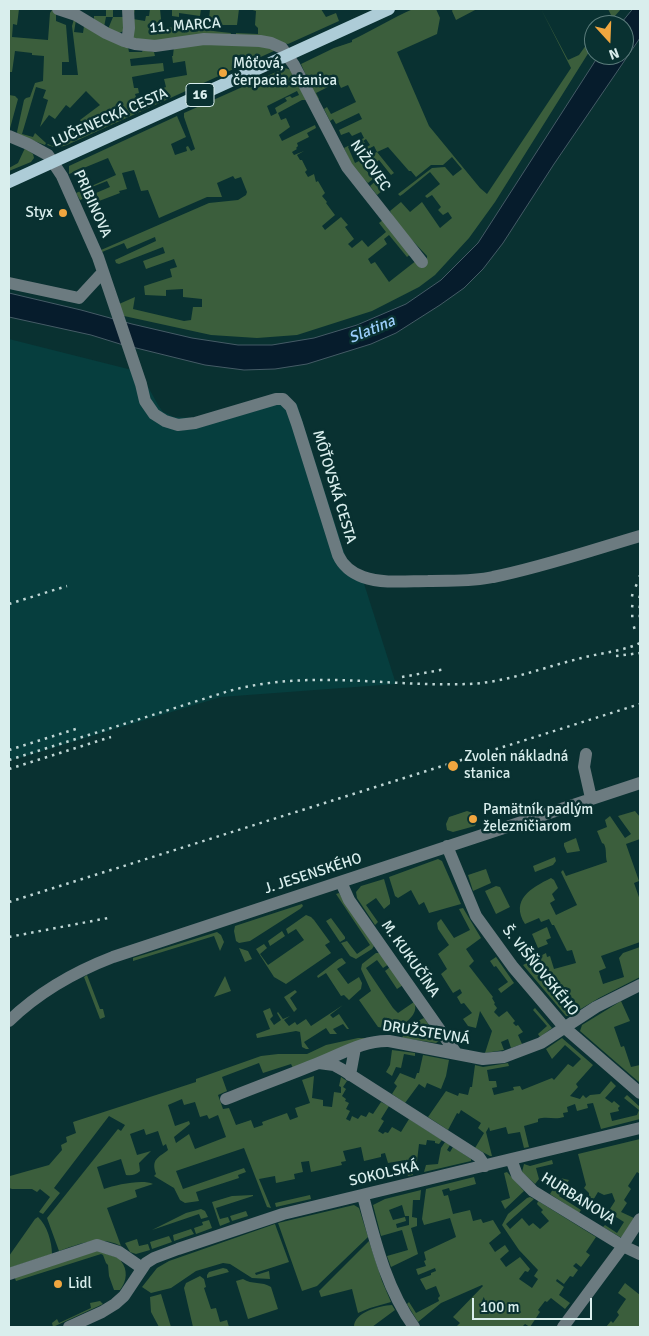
<!DOCTYPE html>
<html>
<head>
<meta charset="utf-8">
<style>
	body { margin:0 }
	#map { position:relative; width:649px; height:1336px; overflow:hidden; background:#093131; font-family:Signika,sans-serif }
	canvas { display:block }
	.frame { position:absolute; inset:0; border:10px solid #d9eeed; pointer-events:none }
	.north { position:absolute; left:584px; top:15px; width:50px; height:50px; box-sizing:border-box; background:#093131; border:1px solid #5c7d7c; border-radius:50%; rotate:160deg; font-size:14px; font-weight:700; line-height:20px; text-align:center; color:#d9eeed }
	.north::after { content:''; display:block; margin:auto; width:18px; height:22px; background:#f0a63f; clip-path:polygon(50% 0,100% 100%,50% 72%,0 100%) }
	.scale { position:absolute; left:472px; top:1298px; width:120px; height:22px; box-sizing:border-box; border:2px solid #d9eeed; border-top:0; padding-left:6px; font-size:15px; line-height:18px; white-space:nowrap; color:#d9eeed; -webkit-text-stroke:4px #093131; paint-order:stroke }
</style>
</head>
<body>
<div id="map">
<canvas width="649" height="1336"></canvas>
<div class="frame"></div>
<div class="north">N</div>
<div class="scale">100 m</div>
</div>
<script>
const ctx = document.querySelector('canvas').getContext('2d');
ctx.lineJoin = 'round';
function paint(path, color) { ctx.fillStyle = color; ctx.fill(path, 'evenodd'); }
function trace(path, color, width, dash) { ctx.strokeStyle = color; ctx.lineWidth = width; ctx.lineCap = dash ? 'butt' : 'round'; ctx.setLineDash(dash || []); ctx.stroke(path); }
function drawText(font, color, halo, rows, align = 'center') {
  ctx.font = font + ' Signika,sans-serif'; ctx.lineWidth = 5; ctx.setLineDash([]); ctx.textBaseline = 'middle'; ctx.strokeStyle = halo; ctx.fillStyle = color; for (const [text, x, y, turn = 0] of rows) {
    ctx.save(); ctx.translate(x, y); ctx.rotate((+turn || 0) * Math.PI / 180); ctx.textAlign = isNaN(turn) ? turn : align; if (halo) ctx.strokeText(text, 0, 0); ctx.fillText(text, 0, 0); ctx.restore();
  }
}
paint(new Path2D(`
	M9 339 140 372 158 405 163 412 174 417 194 418 276 394 297 404 346 558 351 565 360 571 396 684 221 697 9 761Z`), '#063e3e');
paint(new Path2D(`
	M9 9H19L17 25 13 24 12 37 48 40 50 13 52 10 74 18 76 20 74 32 83 33 84 26 116 43 128 47 129 52H142L143 50 154 52 155 56 130 59 131 66 163 63 164 71 132 77 134 88H138L139 93 135 94 137 100 159 95 158 90 166 87 164 79 187 75 185 61 173 63 172 56H173L174 46 196 42 218 41 263 44 271 47 274 51 227 72 225 70 220 73 221 75 67 145 57 148 47 145 48 144 52 146 82 124 80 120 100 105 86 91 70 108 66 105 55 119 49 115 40 127 48 100 43 98 46 90 36 87 22 134 33 137 35 133 46 143 45 145 18 135 17 132 24 100 26 98 30 97 35 83 43 81 44 56 32 55V53L15 51 12 72H9ZM56 14 74 19 72 26 78 75H62V62H69L66 25 56 21Z
	M106 9H117L113 10V17H124L126 30 119 33 108 29 113 17H106L104 27 94 22V16H106Z
	M132 9H135L133 19 145 21 146 16H149L150 9H160L162 28C185 25 208 31 231 33L230 36 162 42 133 40Z
	M172 9H201L200 16 179 13V17L172 16Z
	M210 9H239L237 25H216V20L209 19Z
	M249 9H321L326 17 336 13 339 21 288 44 236 36V33L258 34V28L255 25 256 11Z
	M413 9H436L440 18 437 34 397 52 429 126 480 188 487 194 571 68 541 9 568 60 579 55 594 34V44L495 202 469 238 435 275 419 287 372 311 297 335 257 338 211 335 124 316 119 304 135 297 133 309 184 321 191 320 193 307H202V299L183 297V289L166 290V296L145 295 144 286 172 277 170 269 177 267 174 259 146 269 143 261 165 253 163 247 119 264 116 263 115 260 156 241 155 237 127 249 124 243 102 252 101 250 209 203 238 200 246 195 247 192 241 177 235 179 233 176 217 183 222 197H207L159 218 148 190 141 191 134 170 122 173 127 189 119 191 120 193 99 201 96 193 110 187 107 181 87 189 90 196 80 200 76 193 116 175 108 158 69 174V166L177 116 186 137 171 144 175 155 187 151 186 147 188 146 191 151 195 149 184 117V113L285 68 291 70 306 100H302L278 113 281 120 286 118 290 127 279 135 282 141 315 125 316 128 307 133 309 137 297 143 298 146 296 148 297 149 292 152 294 155 304 151 297 155 300 160H302L307 170 305 172 308 177 314 174 316 182 318 181 325 193 322 196 327 202 326 203 335 215 322 226 325 230 341 217 348 225 345 227 354 239 348 244 352 248 362 240 368 247 386 232 379 223 384 219 412 253 407 257 389 235 384 239 387 244 368 259 371 264 375 262 389 282 417 260 427 259V256L396 223 390 211 401 202 410 212 422 202 440 228 452 218 448 212 443 215 438 210 441 207 432 195 427 198 425 196 440 184 430 172 403 194 400 196 398 194 432 168 445 167 453 176 462 169 452 157 443 165H431L416 177 411 171H409L388 147 377 152 394 173 391 175 379 160 366 170 373 179 368 183 355 172 344 148 364 138 361 132 352 136 349 132 341 135 339 130 362 119 359 113 336 124 333 119 330 121 324 109 327 107 331 114 356 102 348 85 341 88 338 82 333 84 331 81 327 83 328 87 316 93 319 99 317 101 301 64 334 48 352 42V40C373 30 392 18 413 9ZM297 91 299 95 292 98 290 96 285 98 287 101 275 108 277 113 271 116 267 106ZM366 139 370 145 367 147 368 149 374 146 377 152 355 163 348 147 353 145 355 148 365 143 363 141Z
	M453 9H477L456 20 452 11Z
	M608 9H621L607 25H594V31L591 24 611 15Z
	M9 95 15 96 18 99 9 132Z
	M25 148 33 154 34 158 31 162 9 171V168L18 163Z
	M378 179 381 183 378 185 382 191 377 195 370 186Z
	M467 811 476 814 478 820 475 826 453 832 447 830 446 824 449 817Z
	M635 811 640 817V839L626 844 639 881 634 883 640 900V942L601 956 606 968 599 971 603 984 624 977 619 958 623 953 640 947V977L599 998 569 1016H566L523 965 546 953 547 957 550 956 554 969 576 963 572 950 567 951 554 925H552L549 919 541 922 539 918 525 924C510 900 531 888 551 878L554 880 558 888 552 894 555 900 550 903 556 915 577 905 561 872 563 870 566 876 607 862C605 855 607 850 604 844L602 843 597 831 607 827 605 820 610 816 625 838 631 834 618 816Z
	M576 838 580 851 567 853 564 846V843Z
	M555 857 556 861 553 865 535 872 533 866Z
	M438 859 442 861 461 904 429 913 424 902 419 905 411 890 398 898 395 896 389 877Z
	M486 869 491 883 473 891 468 875Z
	M384 879 390 900V904L384 909 376 898 366 905 378 922 375 925 357 898 356 892 361 886Z
	M496 886 500 887 510 907 496 914 485 891Z
	M339 893 374 946 372 949 356 959 350 956 341 943 347 941 357 954 370 945 336 894Z
	M302 904 303 906 300 909 250 941 239 943 236 941 234 931 235 926Z
	M463 908 481 938 466 949 474 961 469 966 493 997 492 998 495 1003 494 1004 497 1008 494 1012 499 1017 507 1011 515 1021 513 1023 516 1026 518 1025 523 1032 518 1035 522 1044 511 1048 508 1039 501 1042 504 1050 485 1053 492 1031 480 1011 476 1028 468 1026 463 1019 472 1013 464 1003 461 1004 457 997 462 993 460 989 453 993 441 974 447 969 438 954 449 945 438 929 437 923 441 919 454 938 470 930 459 909Z
	M306 915 311 917 314 920 330 942 325 945 331 953 286 984 274 977 256 949 264 944 267 948 260 954 268 965 304 940 296 929 288 934 286 929Z
	M331 918 345 937V939L340 942 326 921Z
	M547 927 551 938 546 940 548 944 538 948 532 934Z
	M282 931 285 936 270 946 268 941Z
	M217 932 221 935 224 942 220 951 214 936 133 961V958Z
	M239 948 248 951 252 959 245 962Z
	M376 953H379L389 964 383 968 377 960 366 968 393 1008 398 1013 414 1002C420 1015 404 1023 396 1030L378 1027 359 1000 371 991 361 969 362 964Z
	M496 957 514 983 501 993 498 989 508 982 496 966 494 967 490 961Z
	M342 958 346 963 337 969 348 984 359 977 362 983 361 989 349 1000 344 995 341 996 326 973 318 978 317 976 339 959Z
	M390 967 403 985 397 989 385 971Z
	M87 975 100 1009H103L105 1017 100 1019 84 977Z
	M225 976 231 991 214 997Z
	M295 990 297 992 290 998 297 1009 294 1012 284 997Z
	M621 1001 630 1021 614 1027 621 1047 624 1046 631 1067 640 1065V1083L580 1031 582 1025Z
	M343 1005 330 1015 333 1018 339 1014 349 1029H347L343 1024 333 1029 337 1034H330L326 1028 304 1042 309 1049H306L302 1047 300 1032 296 1031 257 1038 256 1034 270 1029 263 1011 270 1008 273 1016 270 1019 274 1025 281 1020 277 1013 278 1012 283 1019 290 1016 284 1020 289 1026 295 1022 297 1025 306 1019 311 1026Z
	M535 1008 552 1028 540 1037 538 1034 547 1026 533 1010Z
	M424 1018 438 1038 439 1041 436 1043 402 1038C405 1030 416 1021 424 1018Z
	M358 1038H369L293 1068 291 1064 263 1073 259 1063 222 1077 227 1091 218 1095 223 1109 229 1108 236 1125 251 1120 254 1128 263 1125 262 1122 287 1113 290 1120 298 1117 295 1108 310 1103 302 1080 314 1076 312 1098 323 1100V1106L332 1107 334 1092 341 1093V1087L339 1086 341 1077 347 1081 343 1087 346 1089 342 1096 346 1099 345 1101 349 1103 346 1109 350 1111 346 1119 350 1121 352 1116 358 1119 361 1115 366 1117 369 1112 373 1114 381 1102 389 1106 381 1119 384 1121 378 1131 383 1134 385 1132 388 1133 392 1127 401 1132 409 1119 442 1140 439 1144 435 1143V1141L427 1140 426 1145 419 1144 416 1170 415 1163 411 1164 413 1175 408 1176 405 1160 388 1163 385 1153 381 1154V1157L364 1161 361 1147 343 1151 346 1161 341 1162 342 1165 311 1172 309 1161 301 1162 303 1172 294 1174 295 1179 276 1183 275 1176 259 1179 271 1208 267 1207 244 1148 176 1171 183 1189 244 1168 246 1172 238 1175 239 1178 196 1192 199 1201 185 1203 180 1200 174 1188 154 1176 156 1174C151 1159 158 1158 168 1150L166 1144 163 1146 158 1131 146 1135 144 1129 130 1134 137 1155 151 1151 139 1163 140 1171C136 1175 131 1176 126 1175L121 1159 97 1167 104 1189C116 1185 142 1179 153 1184L135 1190 137 1197 107 1208 121 1246C99 1235 80 1244 59 1251L47 1218 118 1129 121 1131 125 1125 109 1116 54 1188 60 1193 43 1214 39 1212 50 1197 40 1189 37 1192 32 1189H12L9 1188V1175L10 1176 49 1165 62 1150 61 1145 67 1142 66 1137 76 1133 73 1122 196 1082V1079L261 1056 278 1054H307L326 1045ZM182 1099 184 1105 195 1102 200 1117 207 1115 209 1119 218 1115 226 1137 195 1149 189 1134 176 1143 174 1137 190 1124 189 1121 175 1126 168 1105Z
	M562 1038 593 1065 576 1084 578 1087 570 1096 580 1099 583 1095 586 1098 590 1095 600 1094 611 1081 616 1086 605 1098 612 1103 614 1101 620 1106 618 1108 619 1111 610 1113 612 1121 637 1115 639 1110 624 1098 627 1095 640 1107V1119L601 1129 593 1103 587 1104 588 1108 577 1111 575 1104 567 1107 568 1112 563 1113 564 1117C554 1120 547 1116 538 1119V1122L524 1126 529 1147 524 1148 520 1132 508 1134 506 1127 490 1131 489 1127 486 1132 492 1156H490L475 1148 484 1133 478 1128 481 1123 461 1110 459 1114 457 1113 448 1130 428 1117 446 1091 458 1096 459 1093 468 1095 470 1087H472L475 1065 483 1067 508 1063 509 1066 487 1070 489 1081H496L497 1087 492 1088 494 1095 514 1090 513 1087 520 1086 522 1090 552 1078 554 1080 568 1064 573 1067 581 1059 565 1045 552 1059 546 1049Z
	M392 1050 415 1053V1056L404 1054 401 1068 396 1067 392 1076 386 1072 390 1065Z
	M423 1055 449 1060 446 1076 441 1089 427 1083 425 1088 419 1084 405 1103 392 1094 397 1086 394 1083 400 1073 415 1079 417 1073H419Z
	M640 1139V1174L637 1172 628 1186 631 1189 624 1200 627 1203 621 1212 634 1218 622 1237H620L603 1227 605 1225 617 1233 624 1222 608 1212 615 1201 612 1193 604 1195 598 1192 592 1202 589 1200V1193L584 1188 586 1185 578 1154Z
	M445 1142 450 1145 447 1150 450 1152 453 1147 471 1159V1161L424 1172 426 1165 438 1164 441 1148Z
	M552 1160 553 1164 536 1168 539 1179 535 1184 522 1172 524 1164 530 1166Z
	M507 1172 524 1191 505 1209 501 1201 510 1198 504 1173Z
	M474 1177 476 1184 450 1191 449 1188 442 1190 444 1196 448 1195 453 1214 470 1210 473 1221 481 1219 483 1223 493 1220 501 1233 489 1243 495 1252 505 1245 509 1251 500 1259 506 1267 520 1257 530 1269 528 1272 525 1271 519 1279 532 1288 538 1279 534 1276 538 1270 519 1250 502 1225 508 1214 527 1198 530 1197 534 1199 506 1224 510 1229 522 1218 529 1226 533 1223 540 1229 549 1221 541 1212 543 1210 537 1204 538 1201 596 1237 586 1252 590 1255 581 1267 576 1263 573 1266 578 1270 573 1277 570 1276 564 1284 557 1279 556 1281 564 1287 559 1295 570 1303 565 1309 551 1298 547 1302 545 1301 538 1310 540 1312 530 1327 525 1324 522 1327H456L460 1323 453 1317 483 1286 482 1285 441 1303 418 1322 407 1304 409 1302 416 1313 439 1301 438 1298 440 1296 436 1286 426 1290 420 1279 431 1275V1273L436 1271 435 1268 418 1275 416 1269 426 1266 424 1261 426 1260 424 1252 456 1237 450 1218 424 1225 422 1219 426 1189Z
	M560 1178 569 1180 559 1196 581 1210 579 1213 550 1194Z
	M421 1190 420 1200H413L412 1217 417 1218V1226L411 1228 418 1254 391 1267 387 1256 408 1250 402 1230 381 1236 373 1205 385 1199ZM402 1205 405 1216H409V1225L397 1228 396 1224 406 1221 405 1217 393 1220 389 1210Z
	M253 1195V1196L216 1208 220 1219 228 1217 230 1222 220 1226 212 1202 232 1196Z
	M310 1195 311 1199 276 1207 275 1203Z
	M354 1205 359 1208 368 1237 317 1286 302 1291 278 1223Z
	M201 1209 205 1211 208 1217 201 1219 199 1214 152 1230 186 1213Z
	M246 1211 248 1216 232 1221 230 1216Z
	M38 1217C47 1225 52 1242 52 1254L9 1268V1256L35 1219Z
	M209 1220 212 1228 196 1234 194 1228 203 1225 202 1222Z
	M275 1224 289 1262 255 1273 256 1275 269 1271 270 1279 252 1278 230 1264 223 1263 196 1271 171 1288 151 1293 142 1287 157 1268 169 1261Z
	M191 1229 194 1234 174 1241 173 1235Z
	M169 1236 172 1242 152 1249 150 1242Z
	M137 1239 139 1246 148 1244 150 1250 136 1254 130 1252 125 1243Z
	M369 1241 382 1281 391 1302 370 1308 358 1313 352 1289 321 1297 319 1291Z
	M95 1250 122 1259 121 1261C128 1270 127 1281 120 1290H114L109 1276 108 1265 106 1263 103 1255 101 1254 16 1281 14 1276Z
	M223 1268 227 1269 229 1272 207 1278V1275L209 1272Z
	M200 1276 204 1279 206 1287 204 1288 211 1309 216 1308 220 1322 227 1320 229 1327H193L184 1288 186 1283Z
	M243 1279C252 1285 262 1281 271 1287L278 1309 248 1319 236 1281Z
	M625 1283 640 1295V1327H606L611 1321 613 1323 619 1315 617 1312 626 1299 618 1293Z
	M161 1294 171 1327H159L151 1312 150 1297Z
	M100 1301 103 1304 53 1327 52 1323 57 1319 59 1323 91 1308 90 1303Z
	M392 1305 395 1310 372 1327H354C354 1312 379 1306 392 1305Z`), '#3b5e3c');
const water = new Path2D(`
	M633 9H640V38L554 164 503 243 483 269 464 288 440 305 396 333 371 344 307 364 275 369 244 370 205 365 120 344 91 335 9 317V293L81 310 132 324 192 338 238 345H272L314 338 357 325 406 304 441 280 478 243 599 55H624V25H620Z`);
paint(water, '#061c2c');
trace(water, '#455b66', 1);
trace(new Path2D(`
	M58 9 76 15 106 33 124 41 135 44 155 46 204 39 260 41 271 43 282 48 294 65 347 167 422 262
	M127 42 129 28 128 9
	M9 136 28 144 48 155 62 176 98 257 141 384 145 401 154 414 165 421 178 425 195 423 276 399H283L291 407 297 424 338 555C343 566 352 573 363 577 383 584 408 581 428 581 450 580 471 582 493 577 543 567 592 550 640 536
	M9 283 79 298 103 272
	M586 754 584 767 591 798
	M447 846 476 916 513 967 565 1028 640 1093
	M341 882 349 900 456 1053
	M9 1021C39 992 74 972 113 957L640 783
	M319 1063 334 1065 343 1070 479 1157 485 1166
	M350 1075 355 1048
	M226 1099C256 1087 286 1076 316 1064 340 1055 363 1040 389 1041L483 1059 504 1057 541 1043 596 1007 640 985
	M511 1159 517 1175 533 1191 623 1246 640 1254
	M363 1196C375 1241 386 1288 414 1327
	M9 1274 97 1245 119 1252 142 1268
	M69 1327 102 1312 115 1304 124 1296 146 1263 154 1258 178 1249 283 1214 640 1128
	M563 1327 620 1250 640 1219`), '#6c7b80', 12);
trace(new Path2D(`
	M9 182 389 9`), '#adccd7', 12);
trace(new Path2D(`
	M639 575 640 576
	M635 585 640 587
	M631 595 640 597
	M9 604 67 586
	M631 606 640 607
	M631 616H640
	M633 628 640 626
	M616 656 640 653
	M402 677 446 669
	M9 750 79 728
	M9 760 229 691C309 669 387 687 467 684 505 683 541 668 578 659 598 653 621 652 640 643
	M9 769 111 737
	M9 902 640 704
	M9 937 108 918`), '#bfd6d5', 2.5, [2.5, 5]);
for (const [x, y, r, color] of [
	[223,73,5,"#f0a63f"],
	[63,213,5,"#f0a63f"],
	[453,766,6,"#f0a63f"],
	[473,819,5,"#f0a63f"],
	[58,1284,5,"#f0a63f"]
]) { const dot = new Path2D(); dot.arc(x, y, r, 0, 2 * Math.PI); ctx.fillStyle = color; ctx.fill(dot); trace(dot, '#093131', 2); }
for (const [x, y, w] of [
	[200,95,28]
]) { const box = new Path2D(); box.roundRect(x - w / 2, y - 11.5, w, 23, 4); ctx.fillStyle = '#093131'; ctx.fill(box); trace(box, '#d9eeed', 1); }
drawText('bold 14px', '#d9eeed', null, [
	["16",200,95]
]);
drawText('15px', '#d9eeed', '#093131', [
	["11. MARCA",185,26,-4],
	["LUČENECKÁ CESTA",110,118,-24],
	["NIŽOVEC",370,166,55],
	["PRIBINOVA",92,204,66],
	["MÔŤOVSKÁ CESTA",334,487,73],
	["J. JESENSKÉHO",313,874,-18],
	["M. KUKUČÍNA",410,959,55],
	["Š. VIŠŇOVSKÉHO",540,971,51],
	["DRUŽSTEVNÁ",426,1033,9],
	["SOKOLSKÁ",384,1174,-13],
	["HURBANOVA",578,1199,32]
]);
drawText('15px', '#d9eeed', '#093131', [
	["Môťová,",233,64],
	["čerpacia stanica",233,81],
	["Styx",53,213,"right"],
	["Zvolen nákladná",464,757],
	["stanica",464,774],
	["Pamätník padlým",483,810],
	["železničiarom",483,827],
	["Lidl",68,1284]
], 'left');
drawText('italic 16px', '#9ccffc', '#093131', [
	["Slatina",372,330,-23]
]);
</script>
</body>
</html>
